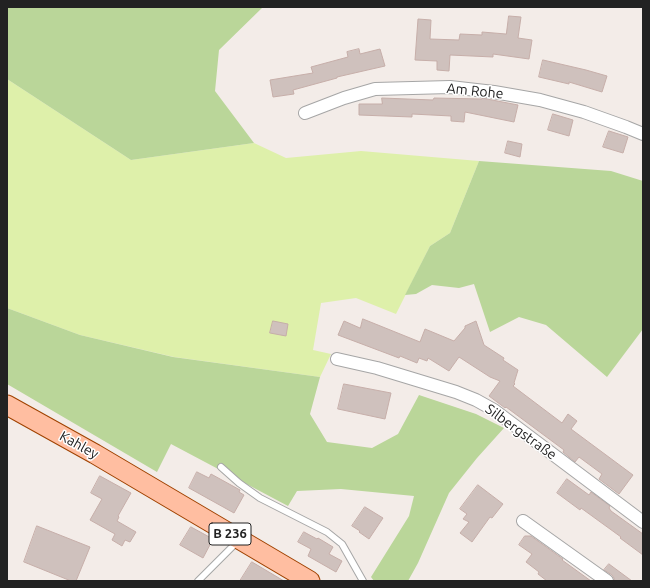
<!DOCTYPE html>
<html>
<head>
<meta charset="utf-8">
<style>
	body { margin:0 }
	#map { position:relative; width:650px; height:588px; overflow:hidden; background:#f3ece8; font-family:Ubuntu,sans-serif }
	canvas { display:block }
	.frame { position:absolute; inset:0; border:8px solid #222; pointer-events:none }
</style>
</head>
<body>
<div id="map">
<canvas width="650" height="588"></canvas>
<div class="frame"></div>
</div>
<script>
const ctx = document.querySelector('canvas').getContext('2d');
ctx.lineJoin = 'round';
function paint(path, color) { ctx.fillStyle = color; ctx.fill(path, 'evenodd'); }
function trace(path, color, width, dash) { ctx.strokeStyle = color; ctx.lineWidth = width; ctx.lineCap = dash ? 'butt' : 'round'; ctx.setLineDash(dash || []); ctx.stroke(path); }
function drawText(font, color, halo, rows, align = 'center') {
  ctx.font = font + ' Ubuntu,sans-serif'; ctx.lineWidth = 3; ctx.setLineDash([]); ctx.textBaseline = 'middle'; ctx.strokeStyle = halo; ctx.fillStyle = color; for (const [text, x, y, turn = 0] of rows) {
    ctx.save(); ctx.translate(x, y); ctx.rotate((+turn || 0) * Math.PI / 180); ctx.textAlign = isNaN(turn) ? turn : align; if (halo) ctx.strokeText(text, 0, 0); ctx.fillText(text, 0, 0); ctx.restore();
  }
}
paint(new Path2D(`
	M7 79 131 160 254 143 286 158 361 151 479 161 450 233 430 246 396 314 356 298 321 303 313 350 331 354 320 377 174 357 80 335 7 308Z`), '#def0aa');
paint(new Path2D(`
	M7 7H263L219 50 215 91 254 143 131 160 7 79Z
	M479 161 611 171 643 181V329L607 377 546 325 519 317 490 332 474 284 459 288 432 285 416 294 405 295 430 246 450 233Z
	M7 308 80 335 173 357 320 377 310 414 327 442 372 448 398 434 419 395 476 414 504 428 477 458 449 493 418 563 408 581H374L371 577 409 516 414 496 341 489 297 491 288 506 171 444 157 472 7 384Z`), '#bad699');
const building = new Path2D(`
	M509 16 521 17 518 38 532 40 529 59 493 54V57L450 55 449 71 437 70V61L415 60 418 19 431 20 430 39 459 40 460 34 482 35V32L506 34Z
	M359 49 360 54 380 49 385 66 337 77V78L293 90 294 94 273 97 270 80 313 73 311 67 348 57 347 52Z
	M543 60 586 70 607 76 602 92 569 82V84L539 77Z
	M382 98 433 100 434 98 482 99V98L518 105 514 122 465 112 464 122 451 121V116L412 114V117L359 115V104H382Z
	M553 114 573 120 569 136 548 130Z
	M609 131 628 137 623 153 603 147Z
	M508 141 522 144 520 157 505 153Z
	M363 319 420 342 425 329 454 341 465 328V326L476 321 484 345 504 358 503 360 518 370 514 383 515 384 513 386 562 423 568 414 577 421 571 429 633 475 619 494 599 479 602 474 579 457 575 462 563 452 564 450 506 407 505 408 489 396 500 381 490 377 459 357 449 371 428 358 427 361 419 358 417 363 400 356 399 358 338 335 344 321 360 328Z
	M273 321 288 324 286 336 270 333Z
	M344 384 391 393 385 419 338 409Z
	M197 472 209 478 211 474 240 490 239 492 244 495 234 513 189 488Z
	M100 476 131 493 118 516 119 517 117 521 136 532 130 542 125 540 122 546 112 540 115 534 90 520 102 499 91 493Z
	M567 479 589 495 591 492 610 506 609 508 611 511 643 534V555L620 538 621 537 581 508 580 510 557 493Z
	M478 485 503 504 492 518 490 517 472 542 460 533 469 522 463 519 467 514 460 509Z
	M365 507 383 518 369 539 359 532 360 531 352 526Z
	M37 526 90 547 76 581H71L24 562Z
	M191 527 213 539 203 558 180 545Z
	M304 532 317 539 318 538 333 547 329 554 342 561 336 572 308 556 311 549 298 542Z
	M525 536H531L563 559 562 560 591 581H547L538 574 539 572 526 562 532 554 519 545Z
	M252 562 284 581H240Z
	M609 564 632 581H614V578L612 575 604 570Z`);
paint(building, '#cfc1bd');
trace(building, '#c6aea9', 1);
const service = new Path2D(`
	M221 467 239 483 260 498 327 532 342 544 363 581
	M198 581 238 541`);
const minor = new Path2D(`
	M305 113 344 98 375 89 450 87 494 92 540 100 584 112 626 127 643 134
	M337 359 377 368 456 392 476 400 494 410 643 522
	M523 521 607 581`);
const primary = new Path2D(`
	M7 405 95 454 310 581`);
trace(service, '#a6a6a6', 8);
trace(minor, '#a6a6a6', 14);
trace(primary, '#a04200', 21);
trace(service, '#fff', 6);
trace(minor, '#fff', 12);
trace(primary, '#ffbea1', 19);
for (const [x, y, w] of [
	[230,534,42]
]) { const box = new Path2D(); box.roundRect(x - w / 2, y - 11, w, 22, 3); ctx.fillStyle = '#fff'; ctx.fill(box); trace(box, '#222', 1); }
drawText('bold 13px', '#222', null, [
	["B 236",230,534]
]);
drawText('14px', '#222', '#fff', [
	["Am Rohe",475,91,6],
	["Silbergstraße",521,432,36],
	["Kahley",79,445,29]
]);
</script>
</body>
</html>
